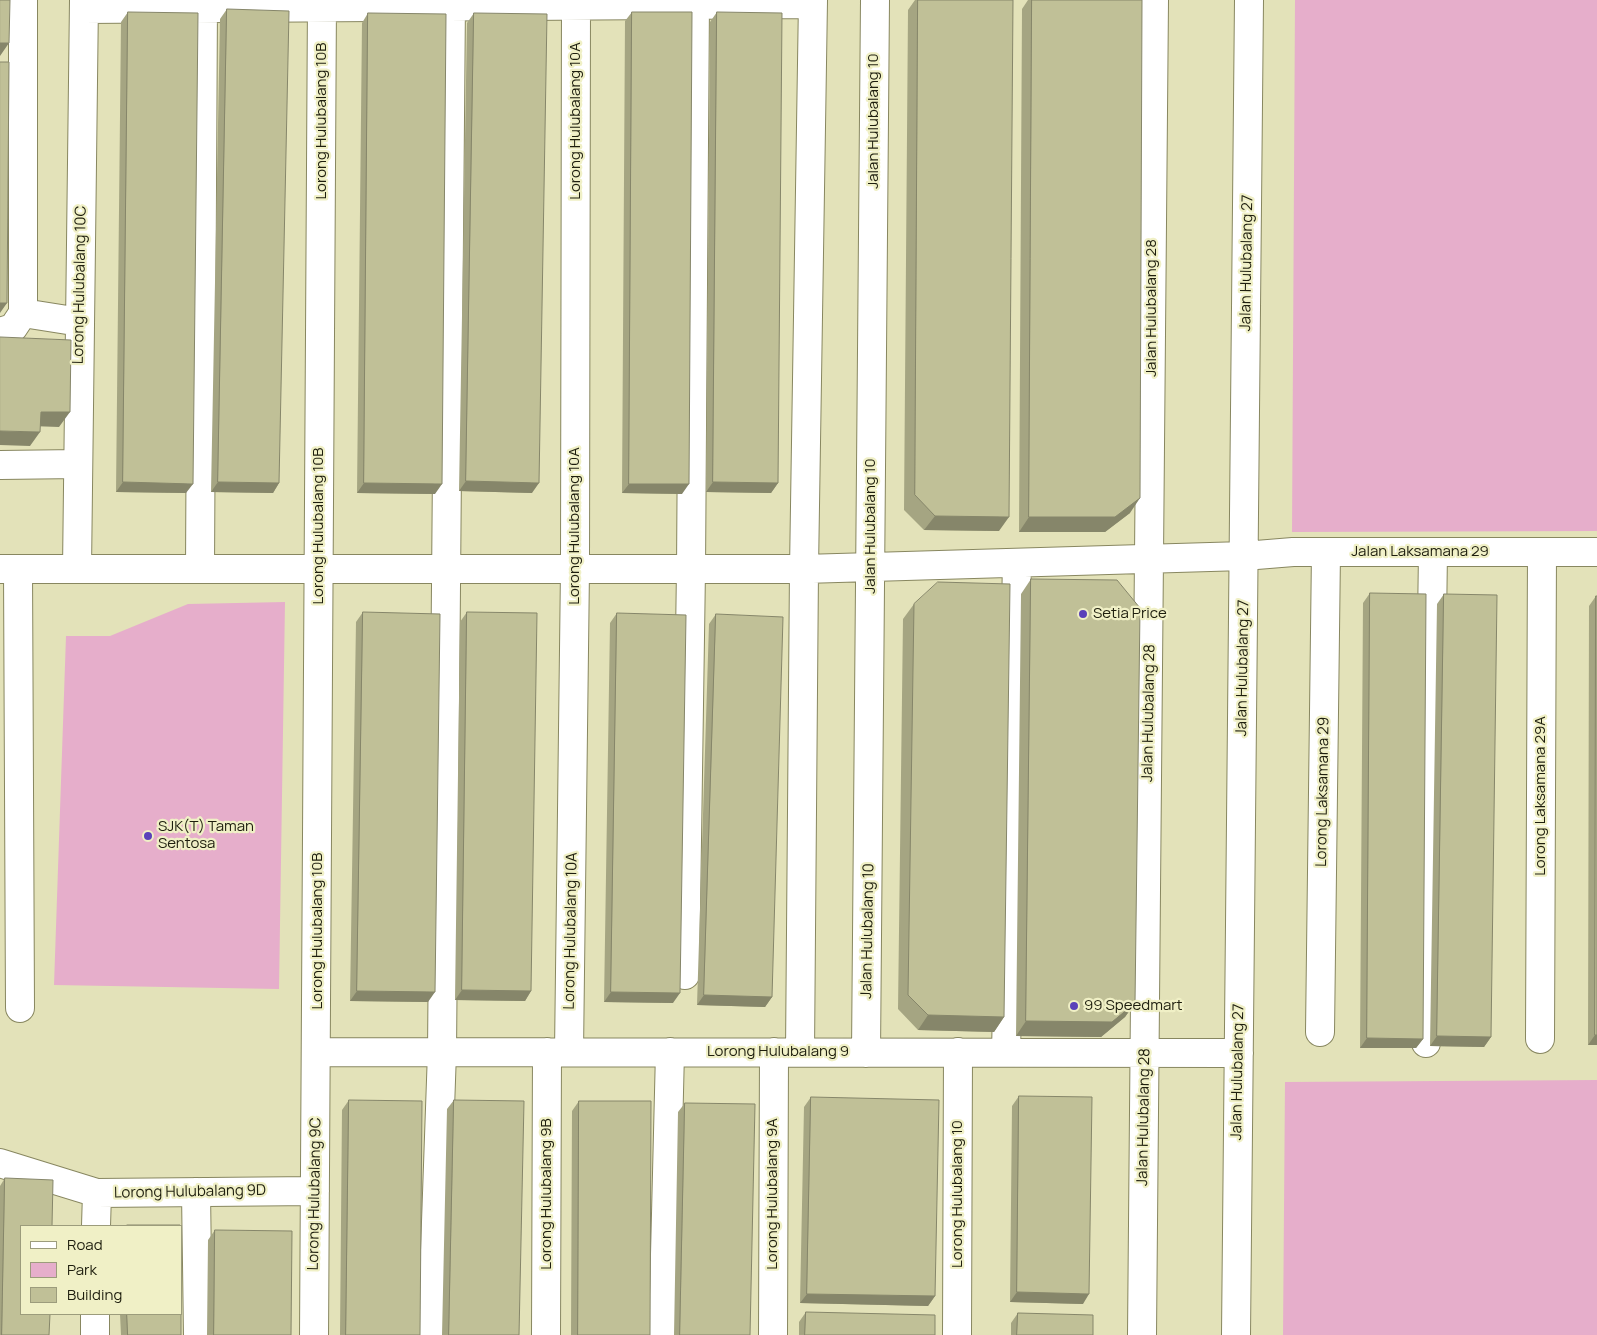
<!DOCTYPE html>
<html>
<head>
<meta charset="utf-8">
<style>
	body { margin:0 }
	#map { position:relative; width:1597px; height:1335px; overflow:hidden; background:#e3e2b9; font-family:Manrope,sans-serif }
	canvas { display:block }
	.legend { position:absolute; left:20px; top:1225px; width:162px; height:90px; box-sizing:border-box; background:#f0f0c6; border:1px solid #9c9c7c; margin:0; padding:6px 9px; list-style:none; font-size:15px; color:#1e1e0e }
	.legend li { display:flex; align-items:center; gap:10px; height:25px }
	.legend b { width:25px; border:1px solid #9c9c7c }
</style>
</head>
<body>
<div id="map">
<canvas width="1597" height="1335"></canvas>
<ul class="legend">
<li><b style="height:6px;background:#fff"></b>Road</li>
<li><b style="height:14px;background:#e6aecb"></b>Park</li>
<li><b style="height:14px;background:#c0c097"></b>Building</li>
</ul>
</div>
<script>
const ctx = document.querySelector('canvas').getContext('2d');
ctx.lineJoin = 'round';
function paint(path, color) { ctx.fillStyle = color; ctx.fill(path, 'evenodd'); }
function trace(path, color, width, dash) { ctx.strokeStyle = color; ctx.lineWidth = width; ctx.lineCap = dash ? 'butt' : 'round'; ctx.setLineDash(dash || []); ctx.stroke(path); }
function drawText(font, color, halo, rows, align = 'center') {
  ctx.font = font + ' Manrope,sans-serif'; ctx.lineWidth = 4.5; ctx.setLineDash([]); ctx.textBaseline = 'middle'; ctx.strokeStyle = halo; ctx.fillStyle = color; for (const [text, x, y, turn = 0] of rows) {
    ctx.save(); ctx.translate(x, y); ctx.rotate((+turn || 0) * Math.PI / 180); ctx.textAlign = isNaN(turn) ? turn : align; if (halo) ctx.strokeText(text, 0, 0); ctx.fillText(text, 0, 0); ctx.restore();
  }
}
paint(new Path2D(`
	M1295 0H1597V531L1292 532Z
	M285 602 279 989 54 985 66 636H110L188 604Z
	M1597 1080V1335H1283L1285 1082Z`), '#e6aecb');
const minor = new Path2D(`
	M23 0V313L80 322
	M84 9 813 4
	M0 332 13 328 23 313
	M0 465 78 464
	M0 569H804L1244 556 1293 552H1597
	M18 569 20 1008
	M77 569 84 0
	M200 569 203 0
	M685 975 691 569 695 0
	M1320 1032 1326 552
	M1540 1039 1542 552
	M1426 1043 1433 552
	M317 1052 1239 1053
	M569 1052 575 569 576 0
	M800 1052 804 569 813 0
	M1006 1052 1017 563
	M866 1053 875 0
	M0 1163 97 1193
	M196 1192 198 1335
	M96 1226 97 1193 315 1191
	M95 1335V1314
	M314 1335 322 0
	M432 1335 442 1052 451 0
	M546 1335 547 1052
	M663 1335 670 1052
	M773 1335 774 1052
	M957 1335 958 1052
	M1142 1335 1154 0
	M1236 1335 1249 0`);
trace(minor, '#888760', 30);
trace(minor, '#fff', 28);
paint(new Path2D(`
	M915 0H1013L999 531 924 530 904 510 908 10Z
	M1028 0H1142L1130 513 1105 532H1019L1022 9Z
	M227 9 279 483 273 493 211 492 220 19Z
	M128 12 186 493 116 492 121 22Z
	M632 12 682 494 622 493 625 21Z
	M717 12 778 483 771 493 706 492 710 22Z
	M368 13 435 494 357 493 362 23Z
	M474 13 532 493 459 491 467 23Z
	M1031 579 1135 1003 1125 1017 1101 1037 1016 1036 1021 594Z
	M1370 593 1423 1039 1416 1048H1360L1363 603Z
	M1444 594 1491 1037 1484 1047 1430 1046 1437 604Z
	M1596 596H1597V1045H1588L1589 606Z
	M914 604 1004 1017 994 1032 918 1030 898 1009 903 619Z
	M363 612 428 1002 350 1001 356 622Z
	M467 612 531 991 525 1001 455 1000 460 622Z
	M617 613 673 1003 604 1002 610 623Z
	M716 614 772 997 765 1007 697 1005 709 624Z
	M1019 1096 1083 1304 1010 1302 1012 1106Z
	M811 1097 935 1296 928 1306 800 1303 804 1107Z
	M349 1100 420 1335H340L342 1110Z
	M454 1100 519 1335H442L447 1109Z
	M579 1101 650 1335H571L572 1111Z
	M685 1103 750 1335H674L678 1112Z
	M5 1178 49 1335H0V1186Z
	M215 1230 291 1335H207L208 1240Z
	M806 1312 935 1335H799V1322Z
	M1018 1313 1093 1335H1011V1323Z
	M120 1314H181V1335H121Z`), '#a5a582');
paint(new Path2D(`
	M0 43H9L0 56Z
	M0 303H7L0 313Z
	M41 412H70L59 427 31 426Z
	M0 431 40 432 30 446 0 445Z
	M466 481 539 483 532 493 459 491Z
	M123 482 193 484 186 493 116 492Z
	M218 482 279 483 273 493 211 492Z
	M713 482 778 483 771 493 706 492Z
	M364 483 442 484 435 494 357 493Z
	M629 484H689L682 494 622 493Z
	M1140 498 1130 513 1105 532H1019L1029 517Z
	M935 516 1009 517 999 531 924 530Z
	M462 990 531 991 525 1001 455 1000Z
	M357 991 435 992 428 1002 350 1001Z
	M611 992 680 993 673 1003 604 1002Z
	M704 995 772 997 765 1007 697 1005Z
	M1135 1003 1125 1017 1101 1037 1016 1036 1026 1021Z
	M928 1015 1004 1017 994 1032 918 1030Z
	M1595 1035H1597V1045H1588Z
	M1437 1036 1491 1037 1484 1047 1430 1046Z
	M1367 1038 1423 1039 1416 1048H1360Z
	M1017 1292 1089 1294 1083 1304 1010 1302Z
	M807 1294 935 1296 928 1306 800 1303Z`), '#86866a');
const building = new Path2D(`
	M0 0H10L9 43H0Z
	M918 0H1013L1009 517 935 516 915 495Z
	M1032 0H1142L1140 498 1115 517H1029Z
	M227 9 289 11 279 483 218 482Z
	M128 12 198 13 193 484 123 482Z
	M632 12H692L689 484H629Z
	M717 12 782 13 778 483 713 482Z
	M368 13 446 14 442 484 364 483Z
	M474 13 547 14 539 483 466 481Z
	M0 62H9L7 303H0Z
	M0 337 71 340 70 412H41L40 432 0 431Z
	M1031 579 1117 580 1140 608 1135 1003 1112 1022 1026 1021Z
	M938 582 1010 584 1004 1017 928 1015 908 995 914 604Z
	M1370 593 1426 594 1423 1039 1367 1038Z
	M1444 594 1497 595 1491 1037 1437 1036Z
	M1596 596H1597V1035H1595Z
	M363 612 440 614 435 992 357 991Z
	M467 612 537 613 531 991 462 990Z
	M617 613 686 615 680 993 611 992Z
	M716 614 783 617 772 997 704 995Z
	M1019 1096 1092 1097 1089 1294 1017 1292Z
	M811 1097 939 1100 935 1296 807 1294Z
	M349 1100 422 1101 420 1335H346Z
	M454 1100 524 1101 519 1335H449Z
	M579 1101H651L650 1335H578Z
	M685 1103 755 1104 750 1335H680Z
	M5 1178 53 1180 52 1226H21V1314H50L49 1335H2Z
	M127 1225H180V1226H127Z
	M215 1230 292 1231 291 1335H214Z
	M806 1312 935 1315V1335H805Z
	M1018 1313 1093 1315V1335H1017Z
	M127 1314H181V1335H128Z`);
paint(building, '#c0c097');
trace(building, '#86866a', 1);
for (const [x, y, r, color] of [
	[1083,614,5,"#5a41b9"],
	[148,836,5,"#5a41b9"],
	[1074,1006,5,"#5a41b9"]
]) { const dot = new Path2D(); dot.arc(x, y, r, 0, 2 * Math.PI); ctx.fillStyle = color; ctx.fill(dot); trace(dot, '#f0f0c6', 2); }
drawText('15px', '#1e1e0e', '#f0f0c6', [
	["Lorong Hulubalang 10B",322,121,-90],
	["Lorong Hulubalang 10A",576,121,-90],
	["Jalan Hulubalang 10",874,121,-90],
	["Jalan Hulubalang 27",1247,263,-89],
	["Lorong Hulubalang 10C",80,285,-89],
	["Jalan Hulubalang 28",1152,308,-90],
	["Lorong Hulubalang 10B",319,526,-90],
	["Lorong Hulubalang 10A",575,526,-90],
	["Jalan Hulubalang 10",871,526,-90],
	["Jalan Laksamana 29",1420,552],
	["Jalan Hulubalang 27",1243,668,-89],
	["Jalan Hulubalang 28",1149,713,-89],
	["Lorong Laksamana 29",1323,792,-89],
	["Lorong Laksamana 29A",1541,796,-90],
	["Lorong Hulubalang 10B",318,931,-90],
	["Lorong Hulubalang 10A",571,931,-89],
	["Jalan Hulubalang 10",868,931,-89],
	["Lorong Hulubalang 9",778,1052],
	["Jalan Hulubalang 27",1238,1072,-89],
	["Jalan Hulubalang 28",1144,1117,-89],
	["Lorong Hulubalang 9D",190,1192,-1],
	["Lorong Hulubalang 9C",315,1194,-89],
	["Lorong Hulubalang 9B",547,1194,-90],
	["Lorong Hulubalang 9A",773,1194,-90],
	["Lorong Hulubalang 10",958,1194,-90]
]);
drawText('15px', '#1e1e0e', '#f0f0c6', [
	["Setia Price",1093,614],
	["SJK(T) Taman",158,827],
	["Sentosa",158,844],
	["99 Speedmart",1084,1006]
], 'left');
</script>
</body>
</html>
